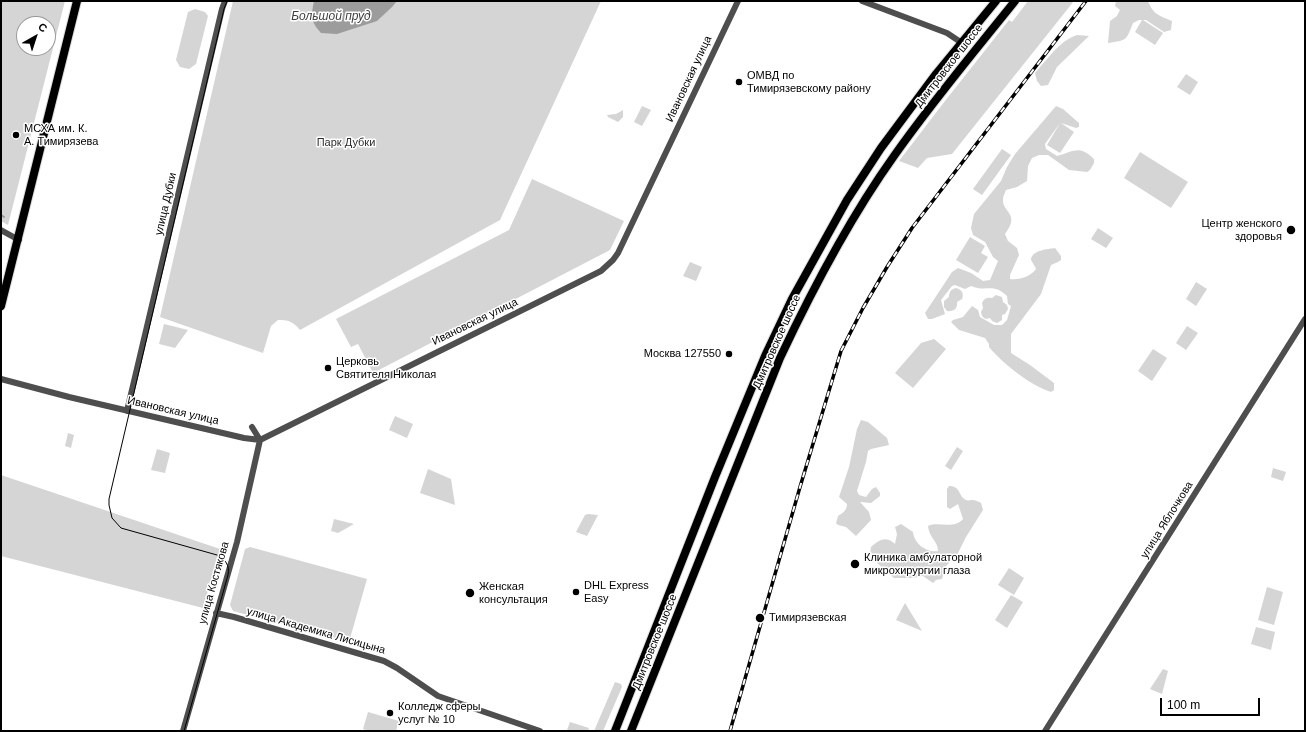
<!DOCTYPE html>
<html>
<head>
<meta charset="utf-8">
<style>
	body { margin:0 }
	#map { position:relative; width:1306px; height:732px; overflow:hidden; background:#fff; font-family:Arial,sans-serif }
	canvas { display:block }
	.frame { position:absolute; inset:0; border:2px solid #000; pointer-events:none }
	.north { position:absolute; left:16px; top:16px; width:40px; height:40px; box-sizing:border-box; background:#fff; border:1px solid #999; border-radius:50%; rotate:39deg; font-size:11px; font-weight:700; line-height:16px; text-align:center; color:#000 }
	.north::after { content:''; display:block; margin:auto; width:14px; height:18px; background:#000; clip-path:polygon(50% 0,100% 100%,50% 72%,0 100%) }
	.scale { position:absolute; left:1160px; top:698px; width:100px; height:18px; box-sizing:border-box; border:2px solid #000; border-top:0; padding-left:5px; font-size:12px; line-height:14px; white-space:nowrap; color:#000; -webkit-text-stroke:3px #fff; paint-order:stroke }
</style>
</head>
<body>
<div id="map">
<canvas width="1306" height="732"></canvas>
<div class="frame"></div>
<div class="north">С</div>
<div class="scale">100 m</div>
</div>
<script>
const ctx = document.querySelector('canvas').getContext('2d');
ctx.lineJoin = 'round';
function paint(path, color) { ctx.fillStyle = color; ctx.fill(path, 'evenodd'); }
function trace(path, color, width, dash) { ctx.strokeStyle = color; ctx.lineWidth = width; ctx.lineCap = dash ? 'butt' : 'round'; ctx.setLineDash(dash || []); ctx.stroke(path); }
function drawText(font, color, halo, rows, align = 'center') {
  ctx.font = font + ' Arial,sans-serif'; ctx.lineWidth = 3; ctx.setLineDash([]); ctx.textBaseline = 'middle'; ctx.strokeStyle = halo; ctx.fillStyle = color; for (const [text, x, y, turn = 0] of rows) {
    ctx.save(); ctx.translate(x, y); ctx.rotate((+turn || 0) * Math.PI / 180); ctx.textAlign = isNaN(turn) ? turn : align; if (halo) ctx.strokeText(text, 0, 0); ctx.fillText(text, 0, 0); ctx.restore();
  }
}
paint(new Path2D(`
	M1 1H65L8 225 1 221ZM24 24H48V48H24Z
	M233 1H601L500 220 300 330C293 321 288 320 278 320L271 326 263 353 160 317Z
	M1028 1H1074L952 154 927 158 918 168 899 161 945 101 1009 20 1012 22Z
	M1116 1H1147C1150 4 1150 6 1152 9 1157 16 1165 18 1172 21L1171 30 1164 32 1146 20H1143L1163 33 1155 45 1135 32 1142 20H1139L1133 23C1126 41 1127 40 1108 43L1110 21 1117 16 1120 10 1115 6Z
	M195 9 205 12 208 16 196 64 189 69 180 67 176 60 188 12Z
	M1077 35 1089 36 1057 67 1048 85 1041 86 1037 81 1035 73C1048 59 1059 41 1077 35Z
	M1186 74 1198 82 1190 95 1177 87Z
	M642 106 651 110 642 126 634 122Z
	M1056 106 1063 109 1079 123V127L1076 128 1061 123 1074 132 1060 153 1047 145 1060 123 1045 144 1046 149 1057 156C1075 151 1079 145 1094 159V163L1090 170 1087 172 1069 170 1048 155H1039L1032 158 1028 166 1027 181 1017 187 1006 190C1005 193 1003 196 1003 199 1002 213 1021 213 1005 234L1008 241 1017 248 1019 255 1010 275V279C1020 280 1030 277 1036 269 1035 266 1032 262 1031 260 1031 250 1049 249 1055 248L1061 256V260L1058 262 1051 265 1041 294 1011 334V353L1030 365 1054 383V390L1051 392C1030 385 1003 364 989 347V344L985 338 959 330 951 322 953 320 963 317 972 306 978 310 980 317 994 325H1002L1007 320 1011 306 1008 304 1007 296C992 282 987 293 971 286L965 289 955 285 952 286 941 300 945 314 932 319H928L925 313 952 272 958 268 971 273 983 281 990 280 998 261 993 257 985 242 973 235 971 228 974 214 1001 181 1007 167 1015 154Z
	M623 110V117L618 122 608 117 607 115 616 114Z
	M1002 149 1011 155 982 195 973 189Z
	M1140 152 1188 182 1171 208 1124 178Z
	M532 179 624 221 610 250 373 373 358 344 351 347 336 319 509 230Z
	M1098 228 1113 238 1106 248 1091 239Z
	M970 237 985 246 981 253 988 257 978 273 956 260Z
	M690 262 702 267 696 281 683 276Z
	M1196 282 1207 289 1196 306 1186 299Z
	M956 288C962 290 964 293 962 299L957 302C958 309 953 312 947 311L944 307V301L949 297C949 292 951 289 956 288Z
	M996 295 1002 297 1003 302 1007 305 1008 309 1005 314 1002 315V320L997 323 992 321 990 318C985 320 982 318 981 312L983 308 982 303C984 298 987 297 992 298Z
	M164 324 188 330 175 348 159 344Z
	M1187 326 1198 333 1186 350 1176 343Z
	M934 339 946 349 913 388 895 373 921 343Z
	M1153 349 1167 358 1152 381 1138 371Z
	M395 416 413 424 407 438 389 430Z
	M861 420 868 422 887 438 889 445 871 449 868 451 866 462 857 491 859 495 866 497 872 489 876 487 880 493V496L871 503 860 502 869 512 871 520 856 536 846 527 838 525 836 523 838 516C843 513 847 510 847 504L839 497 849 467 857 429Z
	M68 433 74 435 71 448 65 446Z
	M957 447 963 451 951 470 945 466Z
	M157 449 170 453 165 473 151 470Z
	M1273 468 1286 472 1283 481 1271 477Z
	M428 469 451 479 455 505 420 493Z
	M1 475 220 549 203 608 1 556Z
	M949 486C961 486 958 496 966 500 968 501 970 500 972 500 976 500 979 502 981 503L983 510 966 537 956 557 946 566 942 579 936 580 933 583 923 576 912 578H894L877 563 870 554 871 547C880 539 886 536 895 544L897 534 895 527 901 524 913 532C914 544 927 553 938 551 938 541 929 538 928 526 939 521 953 530 963 519L958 504 950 509 947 507V489Z
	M588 514 598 515 587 536 576 532 585 515Z
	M334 519 354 524 338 533 331 531Z
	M250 547 367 579 349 642 233 611 230 605 245 549Z
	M1009 568 1024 578 1014 595 998 585Z
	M1267 587 1283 592 1274 625 1258 620Z
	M1011 595 1023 602 1007 628 995 620Z
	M905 603 922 631 896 620Z
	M1256 627 1275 632 1271 650 1251 644Z
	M1163 669 1168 671 1162 694 1150 689Z
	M615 682 621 684 622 687 603 731H594Z
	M368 712 399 721 396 731H369L363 729Z
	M570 722 589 728 588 731 567 730Z`), '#d5d5d5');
paint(new Path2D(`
	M314 1H397L392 7 377 21 337 34 321 33C310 21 311 16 314 1Z`), '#9c9c9c');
trace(new Path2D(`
	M1 215 4 217`), '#9c9c9c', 2);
const major = new Path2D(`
	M1 306 77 1
	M615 731 715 477 765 356 792 299 847 200 881 148 936 74 996 1
	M631 731 780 358C813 288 849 219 894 156 932 102 974 52 1015 1`);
trace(major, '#dbdbdb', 10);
trace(new Path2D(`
	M862 1 947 33 962 43
	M1 230 19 240
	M1 379 69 397 244 438 260 440 601 271 613 260 618 253 738 1
	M127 411 222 9 225 1
	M252 427 260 440
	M216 613 234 617 384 661 397 668 438 696 540 731
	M183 731 237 542 260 440
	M1045 731 1305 319`), '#4e4e4e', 6);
trace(major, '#000', 8);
trace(new Path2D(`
	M184 731 228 575C230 565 225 559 217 555L121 528 112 518 109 505V499L224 9 227 1`), '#000', 1);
const rail = new Path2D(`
	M730 731 800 487 841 351 863 308 887 267 912 228 1086 1`);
trace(rail, '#000', 3.5);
trace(rail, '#fff', 2, [6]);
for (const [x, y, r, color] of [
	[739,82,4,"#000"],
	[16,135,4,"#000"],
	[1291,230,5,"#000"],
	[729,354,4,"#000"],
	[328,368,4,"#000"],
	[855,564,5,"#000"],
	[576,592,4,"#000"],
	[470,593,5,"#000"],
	[760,618,5,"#000"],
	[390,713,4,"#000"]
]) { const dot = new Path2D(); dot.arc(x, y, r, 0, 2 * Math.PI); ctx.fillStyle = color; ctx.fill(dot); trace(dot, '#fff', 1.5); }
drawText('11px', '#000', '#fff', [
	["Дмитровское шоссе",949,66,-52],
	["Ивановская улица",689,79,-65],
	["улица Дубки",166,204,-77],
	["Ивановская улица",475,322,-26],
	["Дмитровское шоссе",777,342,-66],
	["Ивановская улица",173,411,13],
	["улица Яблочкова",1167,520,-58],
	["улица Костякова",214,583,-74],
	["улица Академика Лисицына",316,631,16],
	["Дмитровское шоссе",655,642,-68]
]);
drawText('11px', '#000', '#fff', [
	["ОМВД по",747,76],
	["Тимирязевскому району",747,89],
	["МСХА им. К.",24,129],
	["А. Тимирязева",24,142],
	["Центр женского",1282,224,"right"],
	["здоровья",1282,237,"right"],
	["Москва 127550",721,354,"right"],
	["Церковь",336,362],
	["Святителя Николая",336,375],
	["Клиника амбулаторной",864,558],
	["микрохирургии глаза",864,571],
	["DHL Express",584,586],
	["Easy",584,599],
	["Женская",479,587],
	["консультация",479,600],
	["Тимирязевская",769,618],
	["Колледж сферы",398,707],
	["услуг № 10",398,720]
], 'left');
drawText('11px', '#2c2c2c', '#fff', [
	["Парк Дубки",346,143]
]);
drawText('italic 12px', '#3d3d3d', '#fff', [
	["Большой пруд",331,17]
]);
</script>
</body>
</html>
